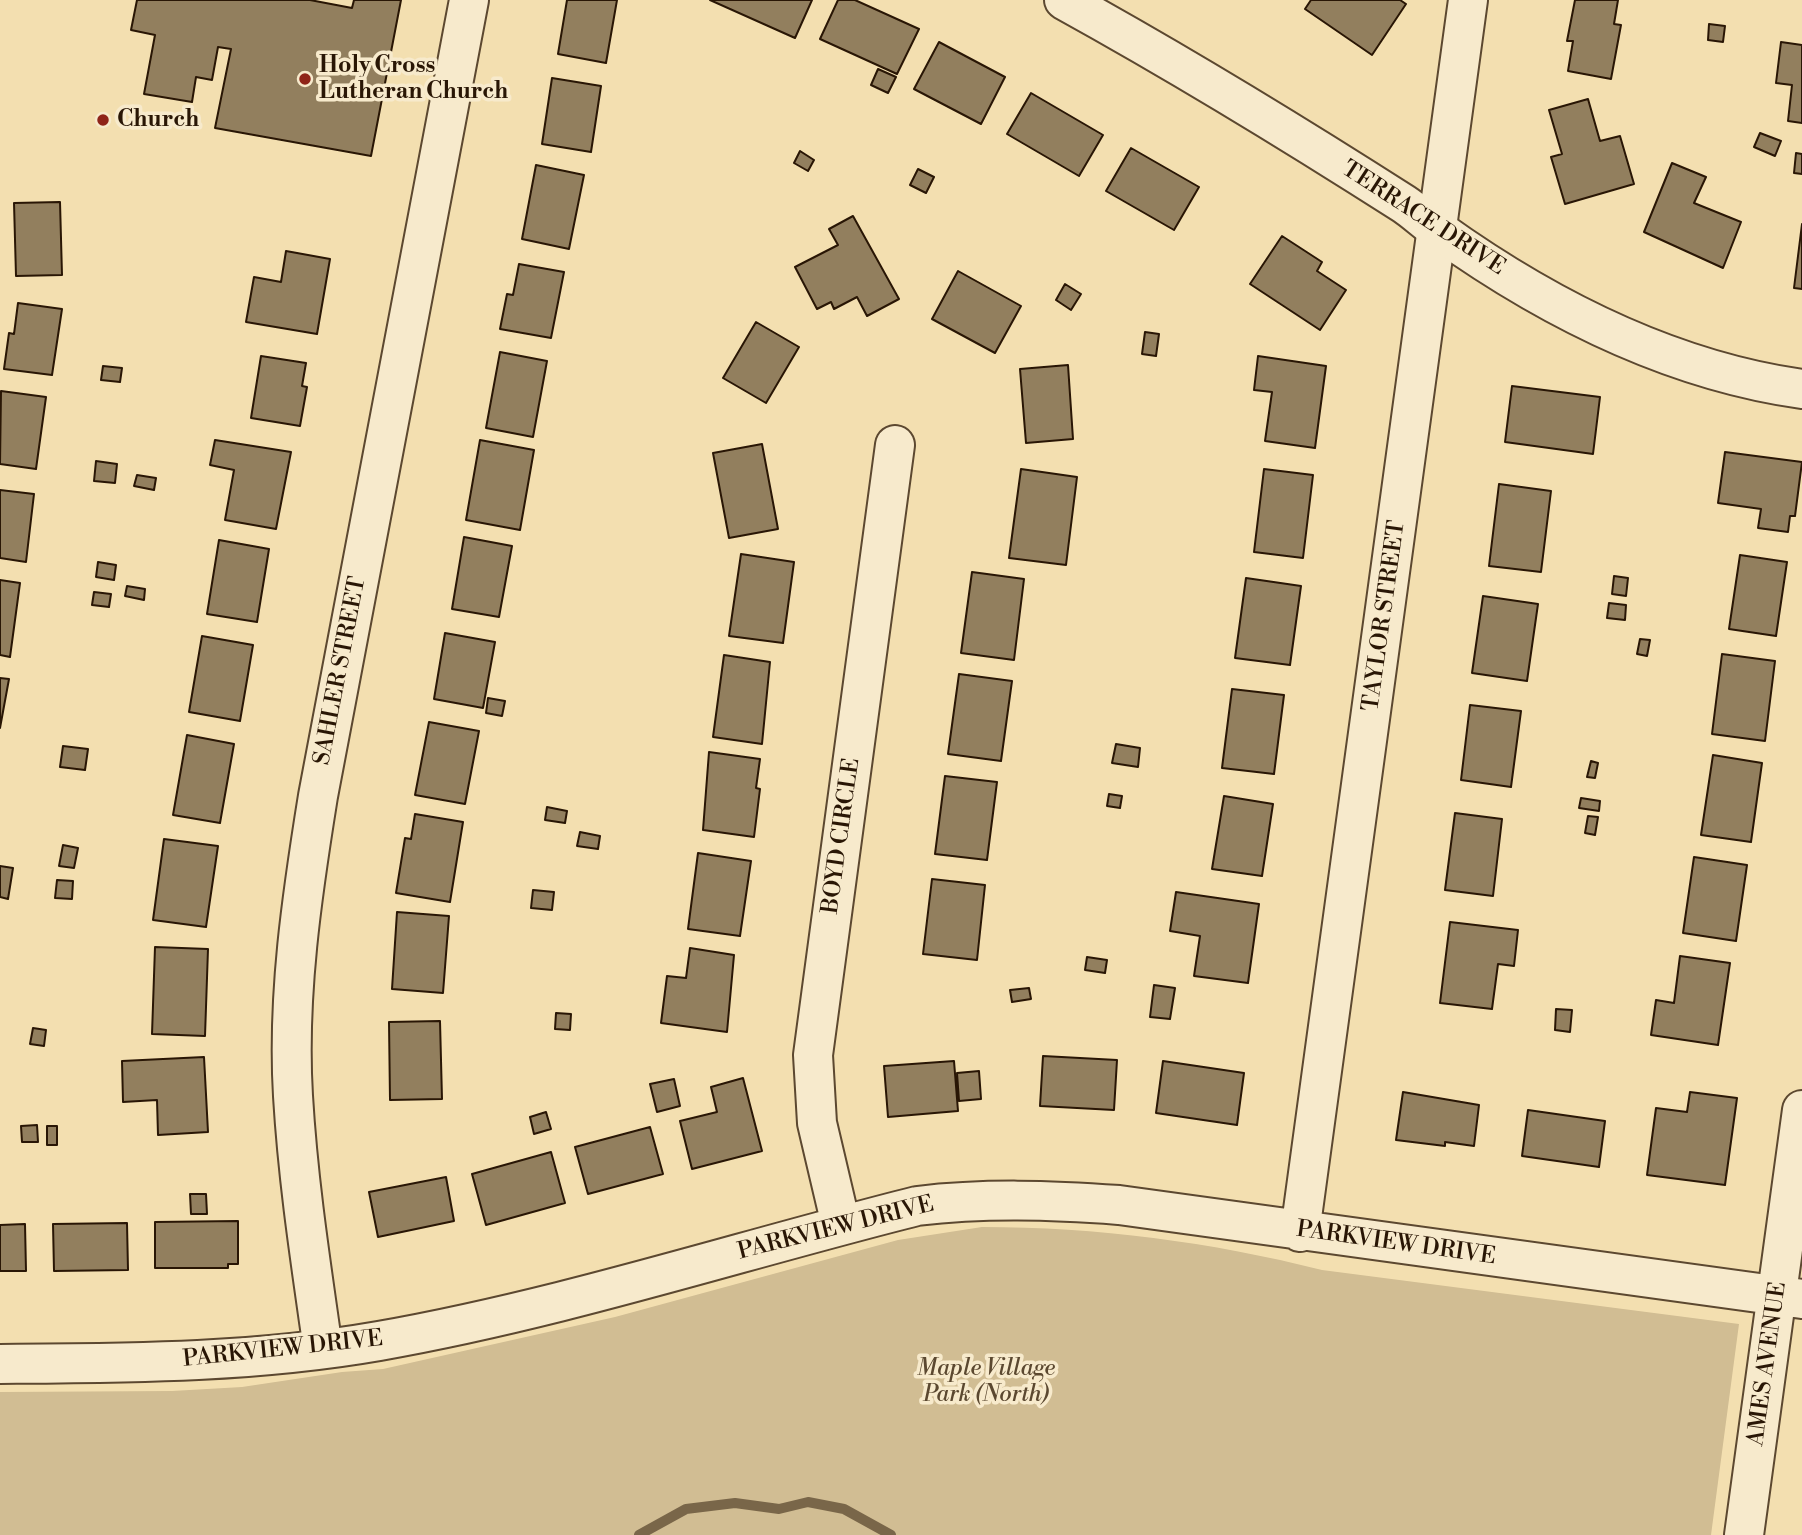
<!DOCTYPE html>
<html>
<head>
<meta charset="utf-8">
<style>
	body { margin:0 }
	canvas { display:block; background:#f3dfb0 }
</style>
</head>
<body>
<canvas width="1802" height="1535"></canvas>
<script>
const ctx = document.querySelector('canvas').getContext('2d');
ctx.lineJoin = 'round';
function paint(path, color) { ctx.fillStyle = color; ctx.fill(path, 'evenodd'); }
function trace(path, color, width, dash) { ctx.strokeStyle = color; ctx.lineWidth = width; ctx.lineCap = dash ? 'butt' : 'round'; ctx.setLineDash(dash || []); ctx.stroke(path); }
function drawText(font, color, halo, rows, align = 'center') {
  ctx.font = font + ' "Libre Bodoni",serif'; ctx.lineWidth = 7; ctx.setLineDash([]); ctx.textBaseline = 'middle'; ctx.strokeStyle = halo; ctx.fillStyle = color; for (const [text, x, y, turn = 0] of rows) {
    ctx.save(); ctx.translate(x, y); ctx.rotate((+turn || 0) * Math.PI / 180); ctx.textAlign = isNaN(turn) ? turn : align; if (halo) ctx.strokeText(text, 0, 0); ctx.fillText(text, 0, 0); ctx.restore();
  }
}
paint(new Path2D(`
	M982 1227C1097 1227 1211 1242 1322 1270L1739 1324 1711 1535H0V1392L172 1391 242 1387 342 1372 383 1369 615 1317 898 1240Z`), '#d1bd93');
trace(new Path2D(`
	M639 1535 686 1509 735 1503 779 1509 808 1502 844 1509 891 1535`), '#796649', 10);
const building = new Path2D(`
	M137 0H310L352 8 354 0H401L371 156 215 128 231 49 218 47 212 80 196 77 192 102 144 94 155 35 131 30Z
	M567 0H617L606 63 558 54Z
	M710 0H812L795 38Z
	M838 0H855L919 29 897 74 820 39Z
	M1311 0H1400L1406 4 1372 55 1305 9Z
	M1575 0H1618L1614 24 1621 25 1611 79 1568 71 1573 41H1567Z
	M1709 24 1725 26 1723 42 1708 40Z
	M939 42 1005 77 981 124 914 89Z
	M1781 42 1802 45V123L1788 121 1792 85 1776 83Z
	M878 69 896 77 888 93 871 85Z
	M552 78 601 86 591 152 542 144Z
	M1031 93 1103 135 1079 176 1007 134Z
	M1588 99 1600 141 1620 136 1634 184 1565 204 1551 157 1562 154 1549 110Z
	M1760 133 1781 141 1775 156 1754 147Z
	M1131 148 1199 187 1174 230 1106 191Z
	M800 151 814 160 808 171 794 163Z
	M1796 153 1802 154V174L1794 173Z
	M1672 163 1706 177 1694 203 1741 222 1723 268 1644 232Z
	M536 165 584 175 569 249 522 239Z
	M918 169 934 177 926 193 910 185Z
	M60 202 62 275 16 276 14 203Z
	M853 216 899 299 867 316 857 297 834 309 831 302 817 309 795 267 838 245 829 229Z
	M1802 224V289L1794 288Z
	M1282 236 1322 262 1317 271 1346 290 1320 330 1250 284Z
	M286 251 330 259 317 334 246 322 254 277 281 282Z
	M519 264 564 272 551 338 500 329 507 294 513 295Z
	M958 271 1021 306 995 353 932 319Z
	M1065 284 1081 294 1071 310 1056 300Z
	M18 303 62 309 52 375 4 369 9 333 14 334Z
	M756 322 799 347 766 403 723 378Z
	M1145 332 1159 334 1156 356 1142 354Z
	M500 352 547 361 533 437 486 428Z
	M261 356 306 363 302 386 307 387 300 426 251 418Z
	M1258 356 1326 366 1315 448 1265 441 1272 392 1254 390Z
	M1068 365 1073 439 1026 443 1020 369Z
	M103 366 122 368 120 382 101 380Z
	M1512 386 1600 397 1593 454 1505 442Z
	M1 391 46 397 36 469 0 464Z
	M215 440 291 452 276 529 225 520 234 470 210 465Z
	M480 440 534 450 520 530 466 520Z
	M762 444 778 529 729 538 713 453Z
	M1725 452 1802 462 1795 516H1790L1788 532 1758 528 1761 509 1718 503Z
	M96 461 117 464 115 483 94 481Z
	M1021 469 1077 477 1066 565 1009 558Z
	M1264 469 1313 475 1303 558 1254 552Z
	M137 475 156 478 154 490 134 486Z
	M1499 484 1551 491 1541 572 1489 566Z
	M0 490 34 494 26 562 0 558Z
	M464 537 512 546 499 617 452 609Z
	M219 540 269 549 257 622 207 614Z
	M741 554 794 562 783 643 729 636Z
	M1740 555 1787 562 1776 636 1729 629Z
	M98 562 116 565 114 580 96 577Z
	M972 572 1024 579 1014 660 961 653Z
	M1614 576 1628 578 1626 596 1612 594Z
	M1246 578 1301 586 1290 665 1235 658Z
	M0 580 20 583 10 657 0 655Z
	M127 586 145 589 144 600 125 596Z
	M94 592 111 594 109 607 92 605Z
	M1483 596 1538 604 1527 681 1472 673Z
	M1609 603 1626 605 1625 620 1607 618Z
	M445 633 495 642 483 708 434 699Z
	M202 636 253 645 240 721 189 712Z
	M1640 639 1650 640 1647 656 1637 654Z
	M1722 654 1775 661 1765 741 1712 734Z
	M724 655 770 662 762 744 713 737Z
	M959 674 1012 681 1001 761 948 754Z
	M0 678 9 679 0 728Z
	M1232 689 1284 695 1274 774 1222 768Z
	M488 698 505 701 502 716 486 713Z
	M1470 705 1521 711 1511 787 1461 780Z
	M429 722 479 731 465 804 415 795Z
	M187 735 234 744 220 823 173 815Z
	M1116 744 1140 748 1138 767 1112 763Z
	M63 746 88 749 85 770 60 767Z
	M709 752 760 759 756 788 760 789 754 837 703 830Z
	M1713 755 1762 763 1751 842 1701 835Z
	M1591 761 1598 763 1595 778 1587 777Z
	M945 776 997 782 987 860 935 854Z
	M1109 794 1122 796 1120 808 1107 806Z
	M1224 796 1273 804 1262 876 1212 869Z
	M1581 798 1600 801 1599 811 1579 808Z
	M547 807 567 811 565 823 545 820Z
	M1455 813 1502 819 1493 896 1445 890Z
	M415 814 463 822 450 902 396 893 405 838 411 839Z
	M1588 816 1598 817 1595 835 1585 833Z
	M580 832 600 836 598 849 577 846Z
	M164 839 218 846 206 927 153 920Z
	M63 845 78 848 74 868 59 866Z
	M698 853 751 861 740 936 688 929Z
	M1694 857 1747 865 1736 941 1683 933Z
	M0 866 13 868 8 899 0 897Z
	M932 879 985 885 977 960 923 954Z
	M57 880 73 881 72 899 55 898Z
	M533 890 554 892 552 910 531 908Z
	M1176 892 1259 904 1248 983 1194 976 1200 936 1170 931Z
	M397 912 449 916 443 993 392 989Z
	M1450 922 1518 930 1514 966 1498 964 1492 1009 1440 1003Z
	M155 947 208 949 205 1036 152 1034Z
	M690 948 734 955 727 1032 661 1023 667 976 686 978Z
	M1680 956 1730 963 1718 1045 1651 1035 1656 1000 1674 1003Z
	M1087 957 1107 960 1105 973 1085 970Z
	M1154 985 1175 988 1170 1019 1150 1017Z
	M1029 988 1031 999 1012 1002 1010 990Z
	M1556 1009 1572 1010 1570 1032 1555 1030Z
	M556 1013 571 1014 570 1030 555 1029Z
	M440 1021 442 1099 390 1100 389 1022Z
	M33 1028 46 1030 44 1046 30 1044Z
	M1043 1056 1117 1060 1114 1110 1040 1106Z
	M204 1057 208 1132 158 1135 157 1100 123 1102 122 1061Z
	M954 1061 958 1111 888 1117 884 1066Z
	M1163 1061 1244 1073 1237 1125 1156 1113Z
	M979 1071 981 1099 959 1101 957 1073Z
	M743 1078 762 1151 692 1169 680 1121 717 1112 711 1087Z
	M674 1079 680 1106 657 1112 650 1084Z
	M1403 1092 1479 1105 1474 1146 1445 1142V1146L1396 1140Z
	M1690 1092 1737 1098 1725 1185 1647 1175 1656 1108 1687 1112Z
	M1528 1110 1605 1121 1599 1167 1522 1156Z
	M546 1112 551 1129 534 1134 530 1117Z
	M37 1125 38 1142H22L21 1126Z
	M47 1126H57V1145H47Z
	M650 1127 663 1174 588 1194 575 1147Z
	M551 1152 565 1203 486 1225 472 1174Z
	M446 1177 454 1221 378 1237 369 1192Z
	M190 1194H206L207 1214H191Z
	M238 1221V1264H228V1268H155V1222Z
	M127 1223 128 1270 54 1271 53 1224Z
	M25 1224 26 1271H0V1225Z`);
paint(building, '#927f5e');
trace(building, '#291605', 2);
const minor = new Path2D(`
	M841 1225 817 1123 813 1055 895 445
	M1300 1232 1468 0
	M323 1349C311 1265 298 1181 293 1096 287 996 302 895 318 796L469 0
	M0 1364C127 1363 253 1363 379 1341 561 1309 738 1251 917 1206 985 1198 1050 1200 1119 1205L1802 1299
	M1744 1535 1802 1110`);
const tertiary = new Path2D(`
	M1064 0C1180 64 1293 133 1404 204 1416 212 1426 222 1438 230 1547 308 1668 370 1802 389`);
trace(minor, '#5c4830', 42);
trace(tertiary, '#5c4830', 42);
trace(minor, '#f7eacc', 38);
trace(tertiary, '#f7eacc', 38);
for (const [x, y, r, color] of [
	[305,79,7,"#8f2418"],
	[103,120,7,"#8f2418"]
]) { const dot = new Path2D(); dot.arc(x, y, r, 0, 2 * Math.PI); ctx.fillStyle = color; ctx.fill(dot); trace(dot, '#f7eacc', 2.5); }
drawText('bold 23px', '#291605', '#f7eacc', [
	["Holy Cross",319,66],
	["Lutheran Church",319,92],
	["Church",117,120]
], 'left');
drawText('23px', '#291605', '#f7eacc', [
	["TERRACE DRIVE",1423,219,33],
	["TAYLOR STREET",1385,616,-82],
	["SAHLER STREET",341,671,-79],
	["BOYD CIRCLE",842,836,-82],
	["PARKVIEW DRIVE",836,1229,-14],
	["PARKVIEW DRIVE",1396,1244,8],
	["PARKVIEW DRIVE",283,1350,-6],
	["AMES AVENUE",1768,1364,-82]
]);
drawText('italic 23px', '#5b4830', '#f7eacc', [
	["Maple Village",986,1369],
	["Park (North)",986,1395]
]);
</script>
</body>
</html>
